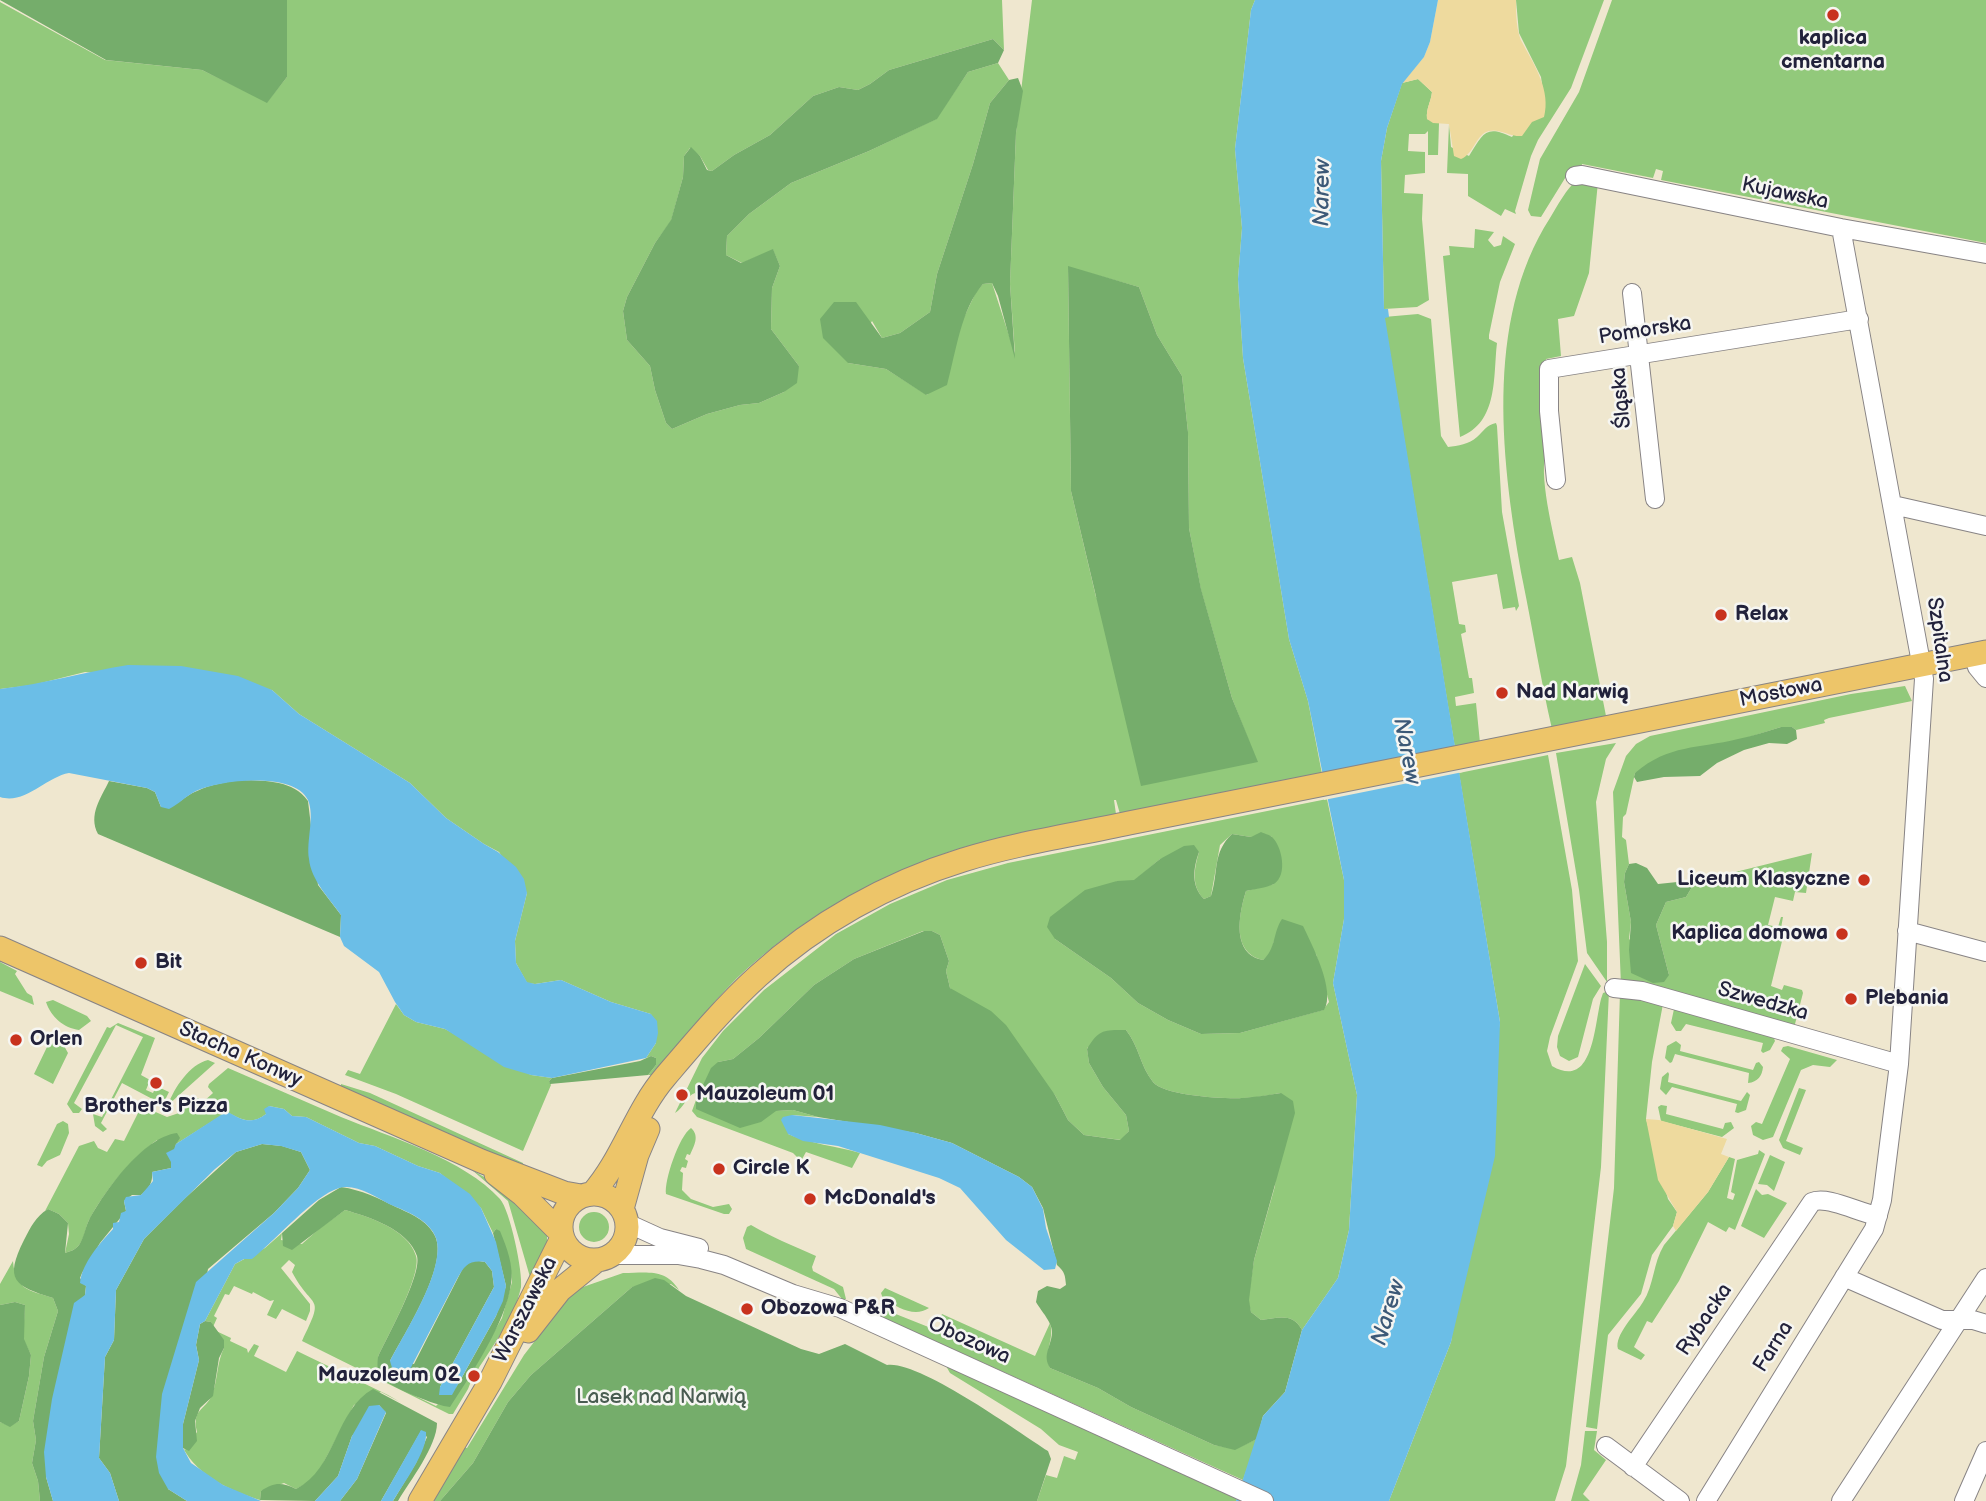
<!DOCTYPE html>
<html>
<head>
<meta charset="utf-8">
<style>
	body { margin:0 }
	canvas { display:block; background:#efe7cf }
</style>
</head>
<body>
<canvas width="1986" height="1501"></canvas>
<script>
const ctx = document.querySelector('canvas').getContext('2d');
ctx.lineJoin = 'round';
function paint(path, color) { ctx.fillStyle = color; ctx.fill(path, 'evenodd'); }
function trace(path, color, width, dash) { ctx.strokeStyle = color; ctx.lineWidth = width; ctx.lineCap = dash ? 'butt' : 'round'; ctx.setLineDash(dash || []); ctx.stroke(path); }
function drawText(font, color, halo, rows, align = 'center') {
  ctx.font = font + ' "Balsamiq Sans",sans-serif'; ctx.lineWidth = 5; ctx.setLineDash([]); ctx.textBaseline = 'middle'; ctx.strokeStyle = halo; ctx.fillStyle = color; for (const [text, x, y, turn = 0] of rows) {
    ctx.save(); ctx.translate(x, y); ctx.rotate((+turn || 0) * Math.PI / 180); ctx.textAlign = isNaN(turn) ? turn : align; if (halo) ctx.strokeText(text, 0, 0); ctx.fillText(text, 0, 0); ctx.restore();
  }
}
paint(new Path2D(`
	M287 0H1002L1004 50 993 39 889 70 870 84 858 90 839 87 813 96 770 135 734 155 712 171 708 170 700 156 690 148 684 156 683 177 671 221 655 243 627 297 623 311 627 340 650 366 655 390 666 423 672 429 707 414 740 405 759 403 784 392 799 366 771 329 772 288 780 266 773 250 742 263 726 255 727 236 749 214 791 183 869 151 936 119 968 72 998 63 1009 80 990 103 973 164 937 274 930 312 900 333 882 338 872 321 848 363 886 369 927 395 976 292 983 284 992 283 1015 354 1010 284 1016 133 1032 0H1255L1251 10 1235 149 1242 228 1238 279 1243 358 1289 639 1308 701 1322 774 1120 814 1116 800H1114L1116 814C1066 825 1014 833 965 847 880 873 802 917 737 978 707 1008 681 1042 654 1075H648L656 1065V1058L651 1056 646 1058 656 1043 651 1014 611 1002 561 980 535 984 527 983 516 963 515 941 527 893 499 852 484 844 446 818 410 783 299 714 272 690 85 672 33 685 0 689V2L105 60 202 70 267 102 287 77ZM1068 267 1139 287 1157 335 1182 376 1188 432 1189 528 1201 590 1232 698 1257 762H1250L1096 597 1071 491Z
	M1516 0H1604L1571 88 1538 140 1531 156 1515 211 1516 214 1505 209 1501 216 1468 196V174L1447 173 1449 124 1451 147 1469 156C1483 134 1485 124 1512 137L1543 91 1541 77 1519 33Z
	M1612 0H1986V243L1661 180 1663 171 1656 169 1653 178 1582 164 1581 169 1567 175 1541 217 1531 216 1528 210 1540 159 1579 92Z
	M1418 79 1432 92C1431 102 1426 108 1427 119L1439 123 1438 155H1428V131L1425 134H1409L1408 151 1425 152V173L1405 175 1404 193 1423 194 1422 219 1429 300 1417 307 1384 309 1381 161 1387 128 1402 83Z
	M1578 179 1598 182 1589 273 1574 316 1558 319 1561 356 1546 359 1544 384 1547 450C1537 471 1554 536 1559 560L1572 557 1580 583 1606 716 1552 729C1541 681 1533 631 1523 582 1502 467 1483 322 1550 218 1558 205 1566 189 1578 179Z
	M1475 229 1494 232 1488 240 1494 247 1501 245 1503 236 1515 244 1500 282 1489 335V339L1497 343C1493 376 1499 422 1460 437L1443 256 1450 255 1449 246 1474 248Z
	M1418 314 1431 319 1441 436 1448 447C1458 446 1469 444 1477 437 1484 431 1486 425 1496 423L1497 426 1502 512 1519 606 1516 611 1515 607 1503 609 1497 574 1452 582 1459 624 1465 625 1466 632 1461 634 1469 678H1472L1474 693 1455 697 1456 706 1476 703 1480 743 1455 748 1384 317Z
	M1905 686 1912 701 1829 718 1824 720 1825 723 1796 730 1792 727H1781L1635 773 1626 814 1623 817 1622 837 1626 840 1629 864 1625 873 1624 882 1631 922 1629 939 1669 975 1656 925 1666 902 1686 897 1692 887 1699 881 1812 853 1806 893 1795 892 1793 901 1775 897 1768 925 1778 927 1781 917H1783L1781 928 1785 929 1771 986 1782 990 1784 985 1802 990 1803 993 1795 1024 1792 1026 1621 985 1613 792 1626 756 1636 744 1650 736 1851 694Z
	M1616 743 1606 759 1596 802 1607 942V982L1587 953 1579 890 1556 753Z
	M1548 755 1572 890 1578 961 1550 1037 1547 1051 1552 1066C1593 1090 1594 1027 1601 999L1603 993 1609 991 1601 1167 1566 1466 1555 1501H1389L1451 1342 1500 1022 1459 773Z
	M1327 799 1344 880V919L1333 983 1357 1095 1349 1230 1338 1278 1302 1330C1293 1312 1277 1318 1261 1320L1251 1312 1248 1300 1254 1260 1275 1186 1281 1093C1268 1095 1255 1098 1243 1098 1225 1099 1164 1096 1153 1082 1140 1066 1139 1046 1126 1030L1087 1048 1089 1063 1103 1087 1126 1115 1129 1131 1121 1140 1084 1135 1068 1120 1055 1095 950 988 946 971 949 961 940 935 932 931H923L854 959 814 985 759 1038 733 1059 718 1062 776 1111 793 1110 818 1117 792 1115 788 1134C811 1144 836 1146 860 1153L852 1168 806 1152 801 1161 793 1153 697 1117 692 1111 696 1100 695 1093C687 1095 684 1108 675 1113L702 1058 723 1031 764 990 836 934 890 904 947 880 1008 863ZM1232 834 1251 837 1271 836 1280 855 1274 884 1246 891C1239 914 1231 953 1263 960L1271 953 1274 941 1316 954 1329 1002 1323 1010 1240 1033 1201 1034 1168 1020 1138 1003 1111 978 1055 939 1117 881H1134L1160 859 1199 852C1194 869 1191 886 1204 899L1211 896 1220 845Z
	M0 962 17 971 15 974 27 993 32 996 34 1005 0 991Z
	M1585 964 1601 986 1593 999 1578 1057 1569 1061 1560 1056 1557 1047 1558 1036Z
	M1620 992 1663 1004 1652 1062 1646 1119 1668 1199 1677 1212 1673 1226 1652 1255 1641 1294 1608 1335 1597 1429 1586 1427 1614 1188Z
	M53 1000 87 1016 91 1021 79 1030C64 1028 51 1017 46 1002Z
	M396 1004 404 1015 416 1022 445 1029 531 1075 552 1078 549 1081 551 1085 523 1151 396 1094 345 1075 348 1070 360 1074Z
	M1674 1009 1773 1036 1775 1041 1770 1050 1763 1053 1761 1051 1763 1043 1686 1024 1681 1031H1676L1671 1023Z
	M118 1023 155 1038 141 1075 150 1080 146 1090 153 1093 156 1086 169 1092 165 1100 160 1103 122 1083 101 1123 107 1129 103 1132 95 1126 93 1114 102 1117 143 1037 116 1025 74 1103 82 1109 79 1113H73L67 1104 107 1027 110 1028Z
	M1676 1041 1681 1045 1680 1051 1753 1070 1756 1063 1759 1062 1763 1067C1762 1076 1758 1082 1748 1083L1749 1073 1675 1054 1672 1062 1670 1063 1665 1058 1667 1046Z
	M55 1042 63 1044 68 1053 53 1084 34 1074 47 1047Z
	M1788 1046 1837 1060 1830 1067 1813 1065 1801 1070 1773 1137 1763 1140 1753 1135 1751 1126 1756 1122 1762 1124 1790 1059 1781 1051 1783 1047Z
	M208 1060 215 1063 168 1105C174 1088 190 1064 208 1060Z
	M228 1068C266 1084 303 1101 341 1117 390 1137 464 1159 500 1199 510 1210 523 1272 521 1287 515 1317 493 1345 477 1371H475L468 1389 453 1414H449L302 1341C326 1292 313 1312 292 1272L295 1265 289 1260 281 1268 310 1304V1311L306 1321 282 1309 276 1319 267 1315 274 1300 270 1301 253 1292 252 1294 234 1286 229 1295 225 1294 214 1316 217 1318 213 1327 211 1322 205 1321 235 1264 265 1248 282 1233 281 1240 302 1244 320 1228 345 1210C369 1217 408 1229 416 1256 422 1275 387 1337 378 1357L395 1386 436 1406 472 1370 502 1318 512 1282 510 1264 496 1229 493 1233 481 1208 440 1173 418 1166 375 1146 359 1143 306 1117 292 1116 284 1109 269 1106 266 1114C252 1125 242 1120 227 1112L176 1144 157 1140C130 1160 105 1190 89 1220 85 1228 85 1238 79 1245 75 1250 71 1251 65 1253L69 1234 68 1223 59 1214 48 1209 45 1211 79 1146 94 1141 98 1148 107 1152 115 1139 124 1141 138 1113 132 1107 135 1103 167 1117 179 1113 194 1098H198L203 1102 213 1093 208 1087 209 1084Z
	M1668 1072 1669 1074 1668 1082 1741 1101 1747 1092 1750 1095 1746 1110 1738 1113 1735 1112 1737 1104 1672 1087 1666 1095 1660 1089 1662 1077Z
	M341 1084 370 1093 523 1163V1168L341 1087Z
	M1799 1088 1806 1090 1786 1141 1803 1148 1800 1155 1783 1148 1779 1140Z
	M1661 1105 1667 1106 1666 1114 1723 1129 1725 1123 1731 1122 1734 1128 1722 1137 1661 1121 1658 1107Z
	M63 1121 68 1124 69 1133 60 1155 47 1161 42 1167 37 1165 57 1124Z
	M691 1128C700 1136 694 1146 690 1155L687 1154 685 1159 688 1161 686 1168 682 1167 680 1171 683 1173 682 1190 691 1199 713 1207 729 1204 732 1209 729 1214H724L666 1194C664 1181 679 1136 691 1128Z
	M1759 1150 1765 1154 1735 1230 1729 1227 1726 1232 1708 1222 1679 1281 1652 1323 1647 1321 1634 1347 1645 1355 1641 1360 1618 1349C1614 1335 1636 1314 1643 1302 1654 1285 1653 1263 1664 1245L1708 1192 1729 1157 1735 1159 1727 1198 1733 1200 1735 1194 1731 1192 1737 1160 1758 1154Z
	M1770 1155 1785 1162 1774 1191 1767 1185 1758 1184Z
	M472 1170 498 1185 547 1231V1248L530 1277 508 1201Z
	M1756 1189 1762 1195 1768 1194 1787 1203 1764 1238 1741 1226Z
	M579 1227a15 15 0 1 1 30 0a15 15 0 1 1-30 0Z
	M751 1225C769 1236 794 1246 816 1256L812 1267 813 1271 843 1287 846 1299H842L834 1289 746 1249 743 1238 747 1227Z
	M13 1261C15 1290 29 1290 53 1298L58 1311 44 1357 33 1421 36 1440 32 1463 38 1481 40 1501H0V1422L10 1426 19 1421 29 1376 31 1355 23 1339 25 1305 15 1302 0 1305V1284Z
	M623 1273C647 1273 665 1268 679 1290L671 1284 632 1287 531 1375 508 1402 473 1463 440 1501H431L463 1447 467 1448 524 1355 568 1298 583 1287Z
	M885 1288 929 1308C914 1318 898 1307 883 1299L881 1293Z
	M863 1301 941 1332 944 1328 939 1321 942 1314 1035 1356 1050 1323C1055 1341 1043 1350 1050 1368L1098 1388 1131 1407 1214 1445 1235 1449 1257 1439 1243 1480 855 1305Z
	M214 1330 231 1338 230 1341 247 1349 248 1353 254 1344 259 1346 254 1356 286 1372 297 1351 388 1395 400 1402 381 1392 354 1405 319 1471 307 1483 296 1489 284 1483 261 1491 260 1500C231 1491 198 1476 183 1448L185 1450 197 1432C191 1407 208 1410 213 1392 218 1377 217 1362 224 1348Z
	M946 1366 1237 1499 1236 1501H1037L1046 1475 1057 1478 1064 1456 1075 1460 1078 1452 1059 1445 1041 1429 950 1373Z
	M1585 1431H1597L1594 1450 1606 1460 1583 1494 1590 1501H1571L1581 1465Z`), '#92c97b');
paint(new Path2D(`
	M0 0H287V77L267 103 202 70 106 60Z
	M993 39 1004 50 998 63 968 72 937 119 869 151 791 183 749 214 727 236 726 255 741 263 773 249 780 266 772 288 771 329 799 366 797 383 784 392 759 403 740 405 707 414 672 429 666 423 655 390 650 366 627 340 623 311 627 297 655 243 671 220 683 177 684 156 691 147 700 156 707 170 712 171 734 155 770 135 813 96 839 87 858 90 870 84 889 70Z
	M1018 78 1023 91 1016 133 1010 284 1015 359 998 296 992 283 983 284C961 309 956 352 947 385L926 395 886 369 848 363 823 338 820 319 834 302H856L882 338 900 333 930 312 937 274 973 164 990 103 1009 80Z
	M1068 266 1139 287 1157 335 1182 376 1188 432 1189 528 1201 589 1232 698 1258 762 1141 786 1071 491Z
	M1781 727H1792L1796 730 1797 739 1787 744 1769 743 1744 750 1717 763 1700 776 1664 777 1637 782 1634 777 1635 773C1669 744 1698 749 1738 739 1753 736 1767 731 1781 727Z
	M242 780C267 781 293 780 308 801L318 885 341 915 340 937 98 834C88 815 101 798 109 781L147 788 155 792 161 807C182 805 180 798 197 791 212 784 226 782 242 780Z
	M1261 832C1263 833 1270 835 1272 837 1282 846 1288 875 1274 884 1266 888 1254 889 1246 891 1239 914 1231 954 1263 960 1276 949 1273 932 1282 919L1303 926C1312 945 1336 991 1324 1010L1240 1033 1201 1034 1168 1020 1138 1003 1111 978 1055 939 1047 927 1050 917 1085 890 1117 881 1134 880 1160 859 1184 846 1194 845 1199 852C1193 869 1191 886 1204 899L1211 896C1219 871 1212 853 1232 834L1251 837Z
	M1636 863 1647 868 1658 884 1687 881 1692 887 1686 897 1666 902 1656 925 1669 975 1664 982 1653 983 1631 973 1629 950 1631 922 1624 882 1625 873 1629 864Z
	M924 931H932L940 935 949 961 946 971 950 988 991 1011 1006 1025 1055 1095 1068 1120 1084 1135 1120 1140 1129 1131 1126 1115 1103 1087 1089 1063 1087 1049C1099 1029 1104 1030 1126 1030 1139 1046 1140 1066 1153 1082 1164 1096 1225 1099 1243 1098 1255 1097 1268 1095 1281 1093L1293 1101 1295 1113 1254 1260 1249 1300 1251 1312 1261 1320C1277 1318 1293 1312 1302 1330L1285 1392 1263 1416 1257 1439 1235 1450 1214 1445 1131 1407 1098 1388 1050 1368C1042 1355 1051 1347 1052 1333 1053 1323 1041 1311 1036 1302L1038 1291 1047 1286 1060 1289 1066 1285C1065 1275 1065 1272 1057 1265L1043 1208 1032 1187 1019 1177 952 1143 916 1133 818 1117 793 1110 776 1111 761 1122 740 1128 696 1109V1100L711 1068 718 1062 733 1059 759 1038 814 985 854 959Z
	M651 1056 656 1058V1065L648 1075 550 1084 549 1081 552 1078 640 1061Z
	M177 1133 180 1138 176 1144 171 1168 152 1172C153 1183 149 1188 141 1195H132L124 1201 126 1211 100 1243 82 1273 80 1278 86 1286 85 1295 46 1477 53 1501H40L38 1481 32 1463 36 1440 33 1421 44 1357 58 1311 53 1298C14 1286 4 1280 24 1240 31 1227 35 1217 48 1209L59 1214 68 1223 65 1253C71 1251 75 1250 79 1245 84 1238 85 1228 89 1220 104 1192 143 1137 177 1133Z
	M262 1144 282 1146 301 1152 310 1170 298 1188 274 1213 208 1269 168 1489 187 1501H119L110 1473 99 1458 105 1357 114 1340 116 1290 144 1239 183 1200 236 1152Z
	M341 1187C362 1190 378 1198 396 1207 411 1214 427 1220 435 1236 449 1265 404 1334 390 1361L414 1364 465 1264 473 1260 485 1262 492 1271 494 1287 440 1387 456 1388 496 1316 506 1286 493 1233 496 1229 500 1231C507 1248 514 1266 511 1284 506 1322 471 1375 450 1407 437 1406 392 1388 383 1379 377 1372 377 1366 378 1357 387 1337 422 1275 417 1256 408 1229 369 1217 345 1210L292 1250 283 1246 282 1233 319 1200Z
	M655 1278 664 1280 686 1296 801 1349 819 1354 845 1344 887 1365C919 1360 1018 1432 1048 1451L1051 1459 1037 1501H440L473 1463 508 1402 531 1375 632 1287Z
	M15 1302 25 1305 24 1339 31 1355 29 1376 19 1421 10 1427 0 1422V1305Z
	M205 1321 211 1322 224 1340V1348L219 1358 213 1396 200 1408 195 1421 197 1441 189 1451 183 1448V1424L199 1360 196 1345 200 1324Z
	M373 1389 437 1423C437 1446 410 1481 398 1501H393L416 1463 427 1437 421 1431 381 1501H340L357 1479 386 1413 379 1405 352 1436 338 1476 315 1501 260 1500 261 1491C274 1482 282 1482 296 1489 336 1469 335 1410 373 1389Z`), '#75ad6b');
paint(new Path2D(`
	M1438 0H1516C1516 13 1516 33 1523 44 1535 66 1551 91 1544 117L1532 122 1522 136C1510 137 1499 128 1489 131 1476 134 1474 154 1461 159L1454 156 1449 124 1433 123 1427 119C1426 108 1431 102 1432 92L1418 79 1402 83 1424 57 1430 42Z
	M1646 1119 1659 1120 1727 1139 1721 1154 1729 1157 1708 1192 1676 1231 1673 1226 1677 1212 1658 1180Z`), '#eeda9e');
paint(new Path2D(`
	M1255 0H1438L1430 42 1424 57 1402 84 1387 128 1381 161 1384 309H1388L1389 317 1385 318 1500 1022 1495 1156 1451 1342 1389 1501H1236L1263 1416 1285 1392 1302 1330 1338 1278 1349 1230 1357 1095 1333 983 1344 919V880L1308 701 1289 639 1243 358 1238 279 1242 228 1235 149 1251 10Z
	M128 665 181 666 238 676 272 690 299 714 410 783 446 818 484 844 498 852 516 867 524 879 527 893 515 941 516 963 527 982 535 984 561 980 611 1002 651 1014 657 1021 658 1033 656 1043 646 1058 552 1078 531 1075 504 1067 445 1029 416 1022 404 1015 395 1002 379 972 344 946 340 937 341 915C329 898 311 880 309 859 306 841 315 817 308 800 294 771 219 780 196 791 186 796 179 804 169 809L161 807 155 792 147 788 69 773C46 777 25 805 0 797V689C43 684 85 672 128 665Z
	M269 1106 284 1109 292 1116 306 1117 359 1143 375 1146 418 1166 440 1173 470 1194 481 1208 496 1242 506 1286 503 1301 496 1316 452 1395H439L440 1387 494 1287 492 1271 485 1262C469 1260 465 1265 457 1279L407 1375 403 1377 393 1371 390 1361C405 1332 446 1269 436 1238 429 1219 405 1211 389 1204 376 1197 355 1183 339 1188 313 1196 276 1240 252 1259H244L235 1264 205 1321 200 1324 196 1345 199 1360 183 1424V1448L191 1463 223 1485 261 1501H187L168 1489 159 1473 156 1457 162 1394 196 1282 274 1213 298 1188 310 1170 301 1152 281 1146 262 1144 236 1152 215 1169 144 1239 116 1290 114 1340 105 1357 99 1458 110 1473 119 1501H53L46 1477 44 1452 52 1399 74 1303 85 1295 86 1286 80 1283C82 1263 100 1243 113 1229V1223L119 1222 121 1213 126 1211 124 1201 126 1197 141 1195 153 1181 152 1172 171 1168V1162L166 1153 174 1149 176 1144 224 1113 228 1112C242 1120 251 1125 266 1114L264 1109Z
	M792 1115 880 1125 916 1133 952 1143 1019 1177 1032 1187 1043 1209 1046 1228 1057 1261 1055 1269 1044 1270 1006 1240 960 1188 939 1178 838 1146 803 1141 788 1134 781 1120 783 1117Z
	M379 1405 386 1412 357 1479 340 1501H315L338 1476 352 1436 369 1406Z
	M421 1430 426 1432C428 1451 403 1484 393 1501H381Z`), '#6bbee7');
paint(new Path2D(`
	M1459 747 1463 772 1324 800 1319 775Z`), '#efe7cf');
const minor = new Path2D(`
	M1575 176 1582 175 1841 228 1986 254
	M1632 293 1655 499
	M1556 480 1549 411V369L1859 319
	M1893 505 1986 526
	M1973 655 1977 667 1986 678
	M1907 931 1986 952
	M1614 988 1642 991 1899 1064
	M627 1223 660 1238 699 1248
	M610 1255H678L701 1259 724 1265 793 1294 840 1308 1264 1501
	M1844 1277 1942 1320H1973L1986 1324
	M1606 1446 1680 1501
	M1633 1467 1812 1202C1827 1195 1859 1213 1878 1216
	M1706 1501 1874 1229 1882 1200 1899 1064 1924 679 1841 228
	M1841 1501 1986 1278
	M1964 1501 1986 1451`);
const major = new Path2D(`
	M0 948 481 1161 564 1193 581 1196
	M496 1174 523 1195 561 1233
	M561 1227a33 33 0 1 1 66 0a33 33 0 1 1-66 0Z
	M592 1194C623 1159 635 1112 665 1077 694 1043 724 1007 758 976 816 923 888 883 963 860 1017 843 1074 835 1129 823L1986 652
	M622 1209 637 1155 648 1129
	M528 1331 560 1290 597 1260
	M420 1501 490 1382 562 1238`);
trace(minor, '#888485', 20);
trace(major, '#888485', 25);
trace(minor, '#fff', 18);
trace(major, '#edc569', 23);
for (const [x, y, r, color] of [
	[1833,15,7,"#c8321e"],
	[1721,615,7,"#c8321e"],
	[1502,693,7,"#c8321e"],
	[1864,880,7,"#c8321e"],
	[1842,934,7,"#c8321e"],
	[141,963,7,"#c8321e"],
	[1851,999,7,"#c8321e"],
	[16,1040,7,"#c8321e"],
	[156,1083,7,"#c8321e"],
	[682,1095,7,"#c8321e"],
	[719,1169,7,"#c8321e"],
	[810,1199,7,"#c8321e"],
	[747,1309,7,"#c8321e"],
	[474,1376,7,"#c8321e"]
]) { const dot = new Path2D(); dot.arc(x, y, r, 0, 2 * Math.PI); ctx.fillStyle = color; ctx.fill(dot); trace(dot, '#f6f6f2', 2.5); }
drawText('bold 21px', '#22223b', '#f6f6f2', [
	["kaplica",1833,39,"center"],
	["cmentarna",1833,63,"center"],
	["Relax",1735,615],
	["Nad Narwią",1516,693],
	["Liceum Klasyczne",1850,880,"right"],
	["Kaplica domowa",1828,934,"right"],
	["Bit",155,963],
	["Plebania",1865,999],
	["Orlen",30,1040],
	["Mauzoleum 01",696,1095],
	["Brother's Pizza",156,1107,"center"],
	["Circle K",733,1169],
	["McDonald's",824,1199],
	["Obozowa P&R",761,1309],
	["Mauzoleum 02",460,1376,"right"]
], 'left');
drawText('21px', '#22223b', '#f6f6f2', [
	["Kujawska",1785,194,12],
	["Pomorska",1645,331,-9],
	["Śląska",1622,398,-95],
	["Szpitalna",1939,640,82],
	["Mostowa",1781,693,-11],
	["Szwedzka",1763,1002,16],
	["Stacha Konwy",240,1055,24],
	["Warszawska",526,1310,-63],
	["Rybacka",1705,1320,-56],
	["Obozowa",969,1341,24],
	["Farna",1774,1347,-58]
]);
drawText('21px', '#495c51', '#f6f6f2', [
	["Lasek nad Narwią",661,1398]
]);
drawText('italic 23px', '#3c5977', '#f6f6f2', [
	["Narew",1323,193,-89],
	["Narew",1406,751,79],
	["Narew",1389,1313,-73]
]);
</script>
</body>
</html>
